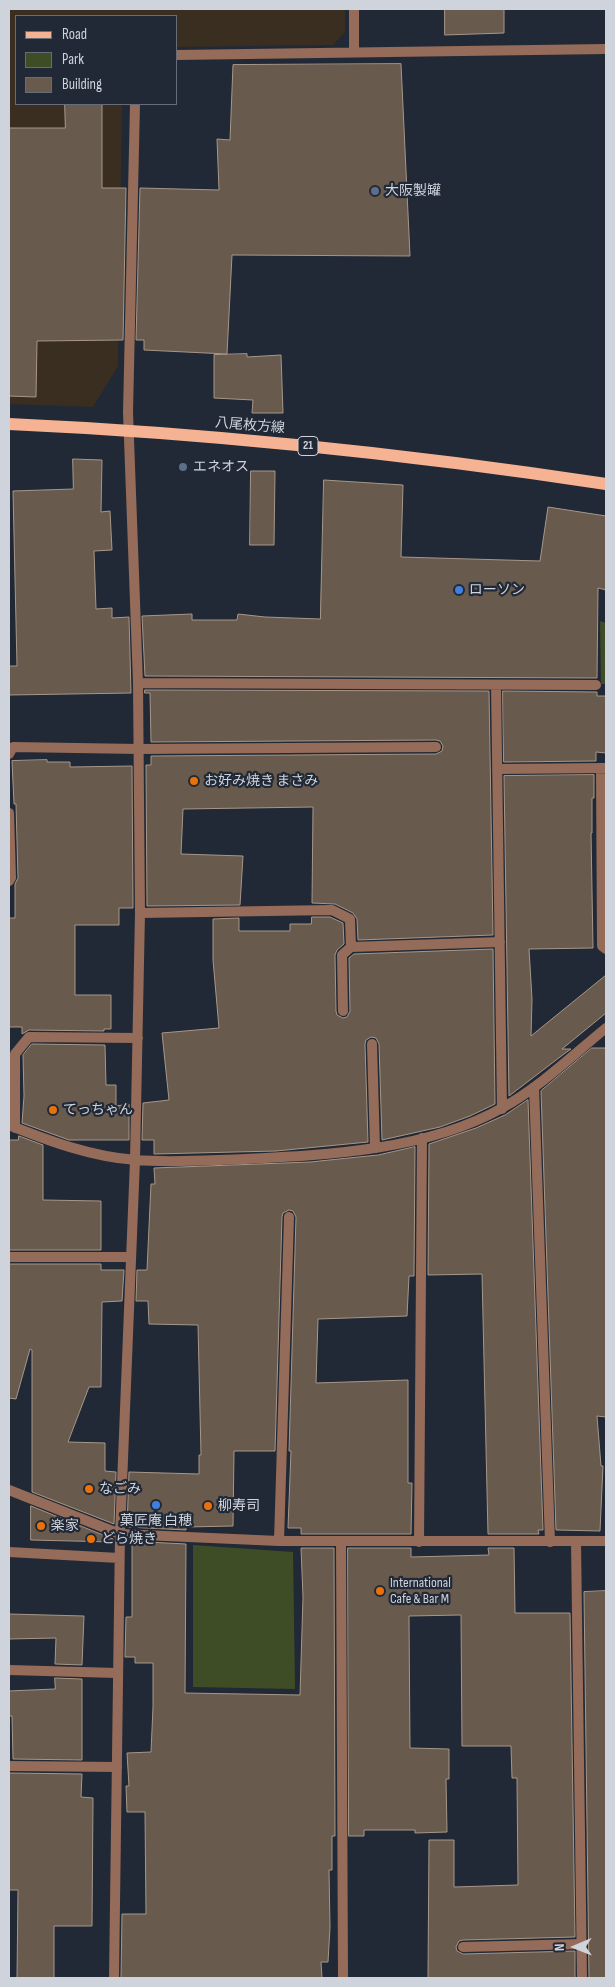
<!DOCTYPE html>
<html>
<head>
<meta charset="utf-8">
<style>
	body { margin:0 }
	#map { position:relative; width:615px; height:1987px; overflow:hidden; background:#222936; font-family:"Sofia Sans Condensed",sans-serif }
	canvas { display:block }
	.frame { position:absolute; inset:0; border:10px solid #ced3dc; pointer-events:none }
	.legend { position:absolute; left:15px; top:15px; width:162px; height:90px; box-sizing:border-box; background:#222936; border:1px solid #676d78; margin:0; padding:6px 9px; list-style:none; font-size:15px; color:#ced3dc }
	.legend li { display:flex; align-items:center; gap:10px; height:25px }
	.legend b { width:25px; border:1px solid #676d78 }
	.north { position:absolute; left:550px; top:1922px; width:50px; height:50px; -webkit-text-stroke:4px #222936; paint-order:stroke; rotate:269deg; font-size:14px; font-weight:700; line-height:20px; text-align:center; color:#ced3dc }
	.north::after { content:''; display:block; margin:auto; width:18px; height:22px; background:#ced3dc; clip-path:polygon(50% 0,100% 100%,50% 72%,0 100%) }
</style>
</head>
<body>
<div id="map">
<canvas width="615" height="1987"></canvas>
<div class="frame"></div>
<ul class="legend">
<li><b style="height:6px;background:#f5b394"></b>Road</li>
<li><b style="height:14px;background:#3f4d26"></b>Park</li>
<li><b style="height:14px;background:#685b4d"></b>Building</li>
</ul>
<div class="north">N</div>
</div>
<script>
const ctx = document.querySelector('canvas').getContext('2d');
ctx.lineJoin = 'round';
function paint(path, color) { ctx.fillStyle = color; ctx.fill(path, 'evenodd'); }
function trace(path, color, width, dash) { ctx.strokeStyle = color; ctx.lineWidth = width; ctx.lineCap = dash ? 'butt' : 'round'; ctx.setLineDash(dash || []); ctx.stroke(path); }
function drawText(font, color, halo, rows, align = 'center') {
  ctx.font = font + ' "Sofia Sans Condensed","Noto Sans JP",sans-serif'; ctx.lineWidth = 4.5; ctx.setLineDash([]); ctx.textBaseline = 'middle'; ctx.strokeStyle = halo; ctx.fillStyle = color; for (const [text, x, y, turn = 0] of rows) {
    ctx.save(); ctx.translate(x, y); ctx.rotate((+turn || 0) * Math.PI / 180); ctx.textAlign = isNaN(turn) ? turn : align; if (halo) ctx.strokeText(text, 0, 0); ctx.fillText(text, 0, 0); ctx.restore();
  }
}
paint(new Path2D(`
	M9 9H345V32L333 45 176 47V16H16V104H122L118 366 93 407 9 404Z`), '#392e1f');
paint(new Path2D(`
	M600 621 606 623V684H601Z
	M193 1545 293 1552 295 1689 193 1687Z`), '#3f4d26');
const building = new Path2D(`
	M445 9H504V33L445 35Z
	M401 64 410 256 232 255 227 354 144 350V340H136L140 188 219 190 217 139 230 140 233 65Z
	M65 104H102V188H126L123 340 37 341 36 397 9 396V128H65Z
	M247 354V357L281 355 283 413H252L253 400 214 398V355Z
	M73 459 102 460 101 512 110 511 112 550 94 551 96 609 112 608V618L129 617 131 693 9 695V666H17L13 491 73 489Z
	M251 471H275L274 545H250Z
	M324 480 403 485 401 557 540 561 548 507 606 516V590L598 588 597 678 145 676 142 616 192 614V620H237L238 614 265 617 320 619Z
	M145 690 489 691 493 935 358 940 357 919 353 913 335 904 312 903 313 807 183 809 181 854 243 856 240 905 147 906 146 765H151V756L436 754 442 751 443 746 440 741 436 740 151 742 150 693H145Z
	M503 691 597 692V696H606V753L596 752V761L504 762Z
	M47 760V762H70V767L132 766 133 908H119V925H75V995H111V1029H104V1031L29 1030 22 1034V1027H9V918H15V884L18 878 16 804H14L12 761Z
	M594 775V798H592V833H591L593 948 529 949 532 999 531 1036 606 975V1013L562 1049H571L564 1054 509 1096 504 776Z
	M312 917H330L343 923 344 944 337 950 335 955 336 1011 337 1015 343 1018 347 1017 350 1011 349 958 354 954 493 949 495 1104 470 1116 440 1127 382 1140 379 1044 376 1038 371 1037 366 1040 365 1044 368 1142 276 1151 154 1154V1140H142L143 1103 169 1100 162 1033 219 1028 213 960V919L239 918V931H290V924H311Z
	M32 1044 105 1045 106 1085H116V1106L129 1104V1140H69L22 1123 24 1096 23 1055Z
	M592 1048H606V1417L597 1416 601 1466H603L600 1531 556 1530 541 1091Z
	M528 1100 543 1530H538L539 1534H488L482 1274 428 1275 429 1144 476 1128 505 1115Z
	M19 1136 43 1145V1200L101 1201V1250H9V1140H18Z
	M415 1147 414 1276H409L407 1316 318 1319 316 1383 408 1380V1483H412L411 1534H301V1528H288L291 1451H289L296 1217 293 1211 289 1210 283 1213 282 1217 275 1451H234L233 1526 186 1527V1530L127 1527 129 1472 199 1474V1455H201L198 1325 149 1324 148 1301H136L137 1270H147L151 1184H155L154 1168 310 1162 378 1155Z
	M9 1264H101V1270H124L122 1301 102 1302 101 1387H89L68 1442 105 1443V1471L116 1472 114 1524 32 1492V1350L30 1349 16 1399 9 1398Z
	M31 1506 113 1539V1542L31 1540Z
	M127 1541 186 1544 185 1693 300 1695 303 1597 301 1548H334L335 1836H332V1870H329L330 1927 328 1962H321L322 1978H121L122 1914H146L145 1812H127L126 1786H129L127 1753 151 1752 153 1707V1663H135V1657H125L126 1617H132V1543H127Z
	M348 1548H411V1557L489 1555 488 1548H514L515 1613H570L575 1937 463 1940 459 1941 456 1947 457 1951 463 1954 575 1951V1978H428L429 1840H454V1887L518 1885 517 1778H512L511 1746H462L461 1615 409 1616 410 1748 449 1749V1779H446L447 1832 415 1833V1830H364V1836H349Z
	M606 1591V1978H589L584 1592Z
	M9 1614 84 1616 82 1665 55 1664 56 1638 9 1639Z
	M55 1678 82 1679V1760L13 1759 12 1716H9V1691L55 1689Z
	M9 1773 82 1774 81 1797 93 1798 92 1926H54V1978H17L18 1890H9Z`);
paint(building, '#685b4d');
trace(building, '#a69789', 1);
trace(new Path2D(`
	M9 1670 117 1673
	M9 1766 117 1767
	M463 1947 582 1944`), '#946c59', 10);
trace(new Path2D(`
	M354 51V9
	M176 55 606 49
	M138 683 596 685
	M496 685 502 1109
	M9 754 13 747 139 749 436 747
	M601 768 602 946 606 949
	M497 769 606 768
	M9 813 11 878 9 881
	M140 913 332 910 350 919 351 947 500 942
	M343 1011 342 955 351 947
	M372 1044 375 1148
	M534 1087 550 1542
	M9 1125C49 1141 92 1157 136 1160 172 1163 209 1160 245 1159 328 1155 428 1150 502 1108 540 1087 573 1055 606 1028
	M15 1128V1054L29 1037 138 1038
	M9 1257H131
	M9 1490 120 1534 279 1541H606
	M279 1541 289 1217
	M341 1542 343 1978
	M419 1542 422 1138
	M576 1542 582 1978
	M9 1552 119 1558
	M114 1978 120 1534 135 1160 140 913 138 683 128 412 135 104`), '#946c59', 10);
trace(new Path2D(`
	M9 424C209 433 408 454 606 484`), '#f5b394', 12);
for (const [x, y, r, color] of [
	[375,191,5,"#5c6f8a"],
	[183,467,5,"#5c6f8a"],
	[459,590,5,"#3f7fe0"],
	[194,781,5,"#e8710a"],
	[53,1110,5,"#e8710a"],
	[89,1489,5,"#e8710a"],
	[156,1505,5,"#3f7fe0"],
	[208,1506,5,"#e8710a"],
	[41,1526,5,"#e8710a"],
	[91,1539,5,"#e8710a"],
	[380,1591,5,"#e8710a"]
]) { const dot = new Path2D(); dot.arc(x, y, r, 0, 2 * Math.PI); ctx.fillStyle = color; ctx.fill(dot); trace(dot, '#222936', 2); }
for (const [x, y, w] of [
	[308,446,20]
]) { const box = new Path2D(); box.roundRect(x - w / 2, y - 9.5, w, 19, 4); ctx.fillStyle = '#222936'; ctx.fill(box); trace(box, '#ced3dc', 1); }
drawText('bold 12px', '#ced3dc', null, [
	["21",308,446]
]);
drawText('14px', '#ced3dc', '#222936', [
	["大阪製罐",385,191],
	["エネオス",193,467],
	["ローソン",469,590],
	["お好み焼き まさみ",204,781],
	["てっちゃん",63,1110],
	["なごみ",99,1489],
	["柳寿司",218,1506],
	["菓匠庵 白穂",156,1521,"center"],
	["楽家",51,1526],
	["どら焼き",101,1539],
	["International",390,1583],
	["Cafe & Bar M",390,1599]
], 'left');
drawText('14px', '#ced3dc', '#222936', [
	["八尾枚方線",250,426,5]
]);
</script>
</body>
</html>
